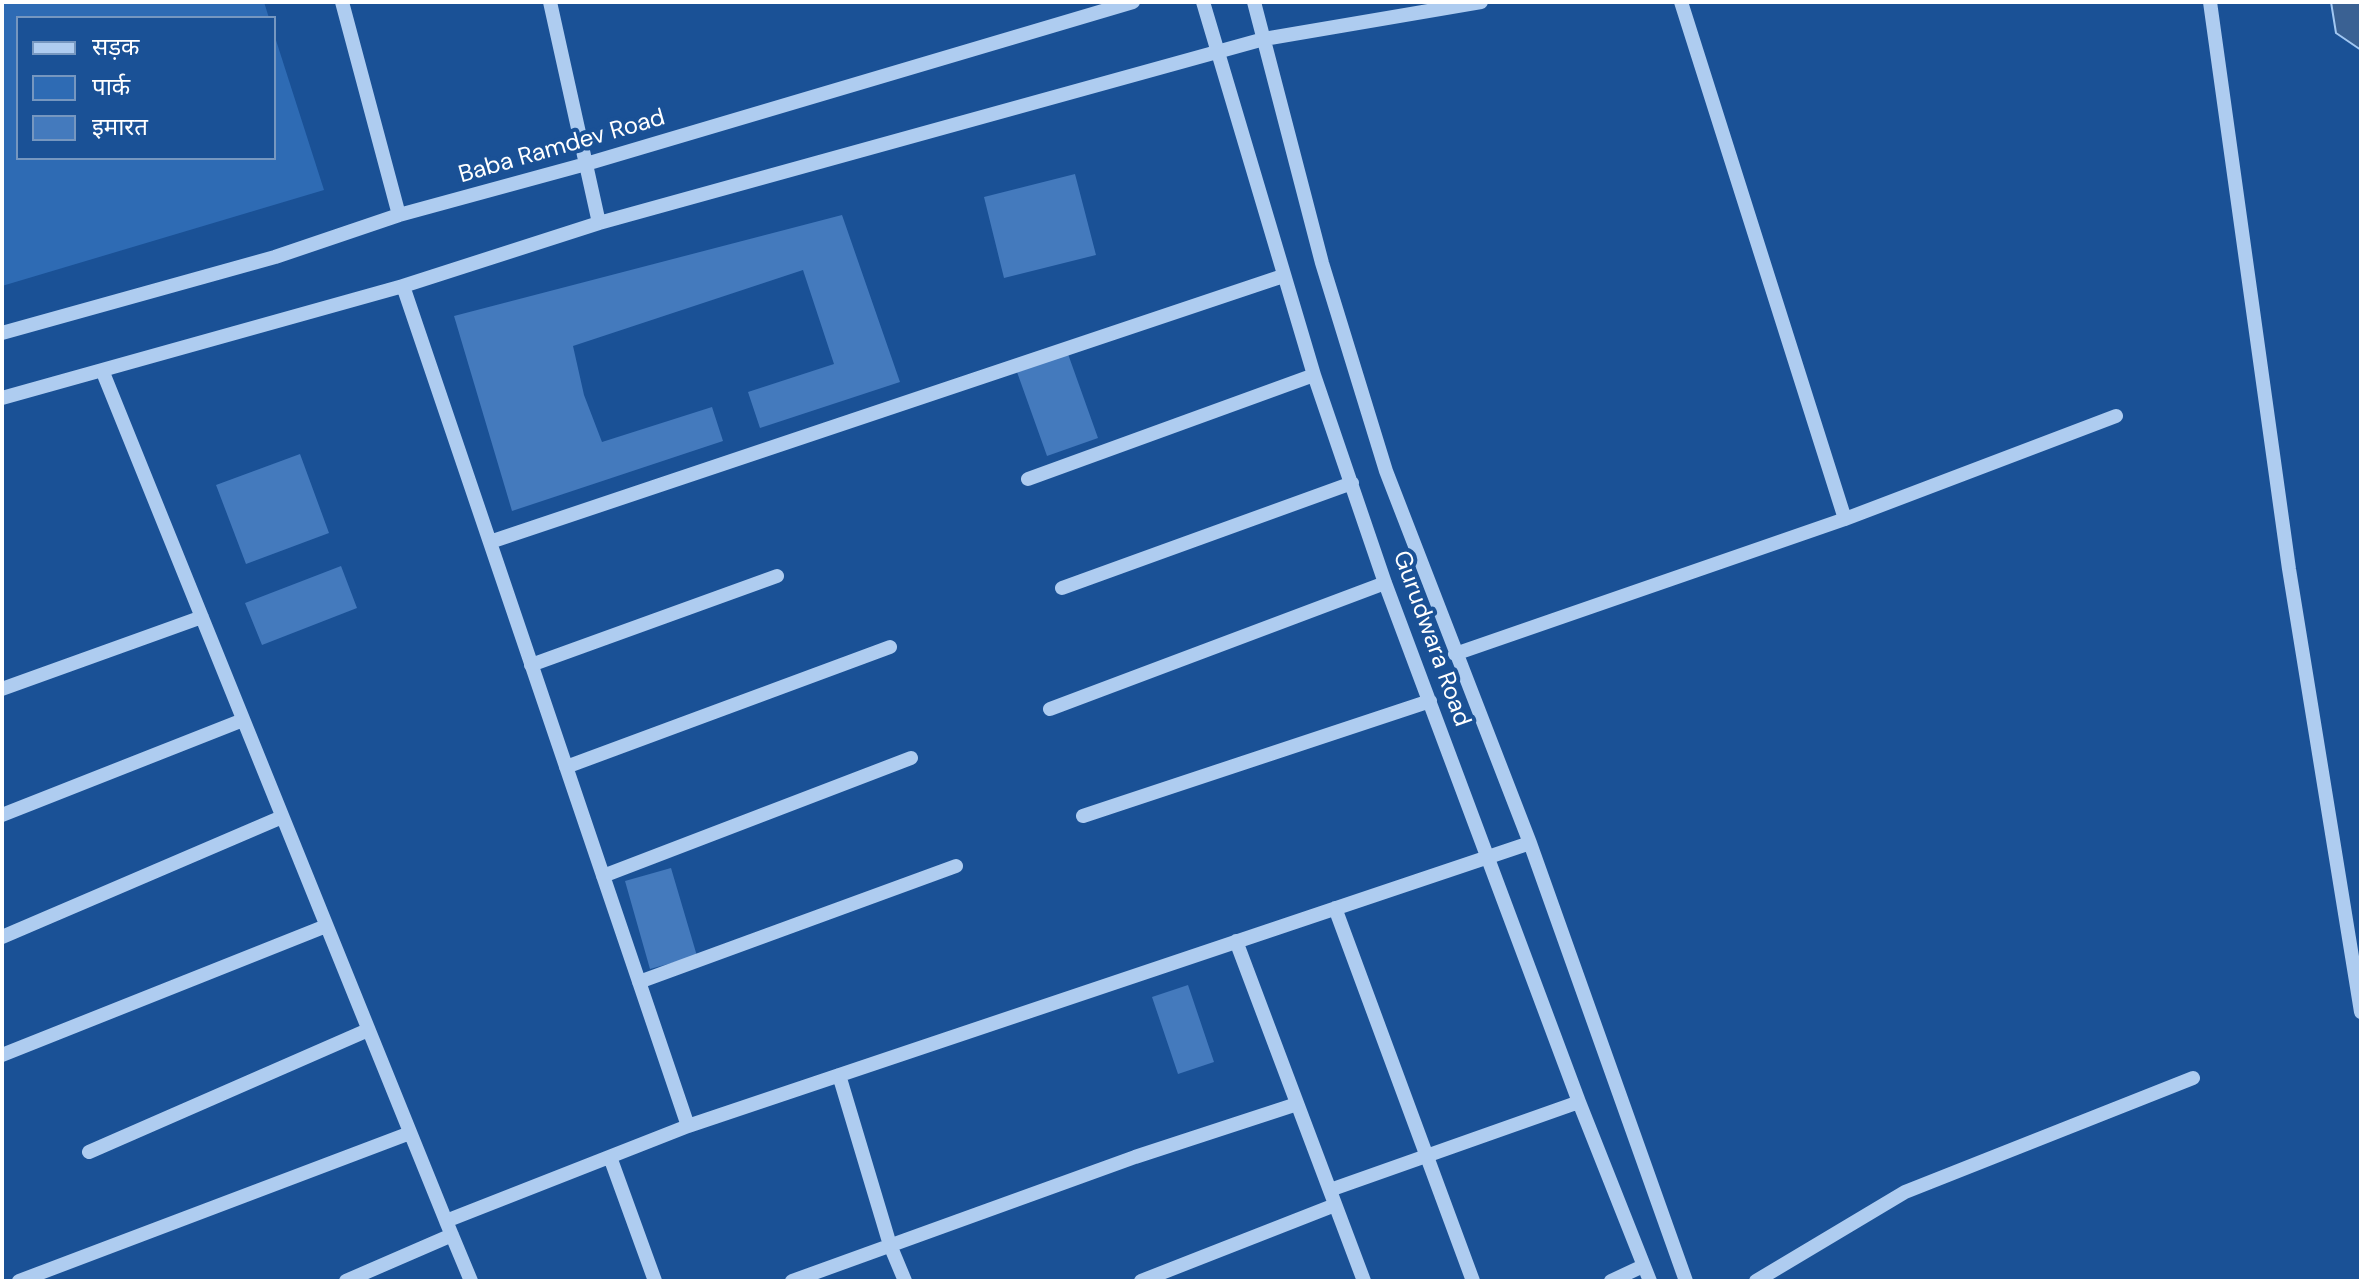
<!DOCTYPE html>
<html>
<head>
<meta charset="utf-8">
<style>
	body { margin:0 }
	#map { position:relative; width:2363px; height:1283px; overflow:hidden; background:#1a5196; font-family:"DM Sans","Noto Sans Devanagari",sans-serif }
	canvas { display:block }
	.frame { position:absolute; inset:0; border:4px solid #fff; pointer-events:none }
	.legend { position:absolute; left:16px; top:16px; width:260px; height:144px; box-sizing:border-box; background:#1a5196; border:2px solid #7697c0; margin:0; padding:10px 14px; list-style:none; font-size:24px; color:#fff }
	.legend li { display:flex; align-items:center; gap:16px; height:40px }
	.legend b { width:40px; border:2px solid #7697c0 }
</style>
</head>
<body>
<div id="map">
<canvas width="2363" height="1283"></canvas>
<div class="frame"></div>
<ul class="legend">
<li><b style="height:10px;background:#aeccf0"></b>सड़क</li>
<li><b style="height:22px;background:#2e6bb4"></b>पार्क</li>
<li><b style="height:22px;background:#447abd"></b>इमारत</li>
</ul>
</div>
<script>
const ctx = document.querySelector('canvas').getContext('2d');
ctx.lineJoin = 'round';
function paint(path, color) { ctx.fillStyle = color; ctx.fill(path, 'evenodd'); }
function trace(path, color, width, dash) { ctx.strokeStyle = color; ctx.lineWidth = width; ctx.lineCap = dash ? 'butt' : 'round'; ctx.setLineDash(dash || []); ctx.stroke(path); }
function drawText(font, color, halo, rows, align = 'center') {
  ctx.font = font + ' "DM Sans",sans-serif'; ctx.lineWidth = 8; ctx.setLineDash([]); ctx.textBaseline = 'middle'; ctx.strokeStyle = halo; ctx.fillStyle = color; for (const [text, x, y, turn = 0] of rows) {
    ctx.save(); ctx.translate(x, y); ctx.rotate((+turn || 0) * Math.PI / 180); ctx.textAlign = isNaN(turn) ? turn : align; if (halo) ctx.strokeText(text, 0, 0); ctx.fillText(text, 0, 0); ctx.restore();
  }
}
paint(new Path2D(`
	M2 2H264L269 18H18V158H274V34L324 190 2 286Z`), '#2e6bb4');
const water = new Path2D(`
	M2331 2H2361V50L2336 33Z`);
paint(water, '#3a6193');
trace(water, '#a1c7f2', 2);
paint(new Path2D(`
	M1075 174 1096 255 1004 278 984 197Z
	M842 215 900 382 760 428 748 392 834 364 803 270 573 346 584 395 602 442 712 407 723 441 512 511 454 316Z
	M1068 354 1098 438 1047 456 1017 372Z
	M300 454 329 533 246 564 216 485Z
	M341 566 357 608 262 645 245 603Z
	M671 868 697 956 650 969 625 881Z
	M1188 985 1214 1062 1178 1074 1152 997Z`), '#447abd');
trace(new Path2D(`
	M342 2 399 215
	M550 2 599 223
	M1203 2 1314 375 1385 583 1579 1102 1650 1281
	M1254 2 1322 263 1386 471 1530 843 1686 1281
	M1681 2 1845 519
	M2210 2 2289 569 2361 1012
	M403 286 688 1126
	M2 333 275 257 399 215 586 164 1133 2
	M102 370 446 1221
	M2 398 403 286 599 223 1264 39 1481 2
	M1028 479 1314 375
	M490 542 1283 276
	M1062 588 1352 483
	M1455 654 1845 519 2116 416
	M531 665 777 576
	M2 689 202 617
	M1050 709 1385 583
	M566 767 890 647
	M2 815 243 720
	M1083 816 1430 701
	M603 876 911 758
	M1335 908 1473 1281
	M2 937 282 817
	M1236 941 1364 1281
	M639 982 956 866
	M2 1055 326 926
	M839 1075 890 1245 905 1281
	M89 1152 368 1030
	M610 1157 655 1281
	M1330 1190 1579 1102
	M19 1281 410 1133
	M346 1281 452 1235
	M471 1281 446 1221 688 1126 1530 843
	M792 1281 1135 1157 1297 1104
	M1141 1281 1335 1205
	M1611 1281 1643 1266
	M1756 1281 1905 1192 2193 1078`), '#aeccf0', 14);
drawText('24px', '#fff', '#1a5196', [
	["Baba Ramdev Road",562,147,-16],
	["Gurudwara Road",1431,639,70]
]);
</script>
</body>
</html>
